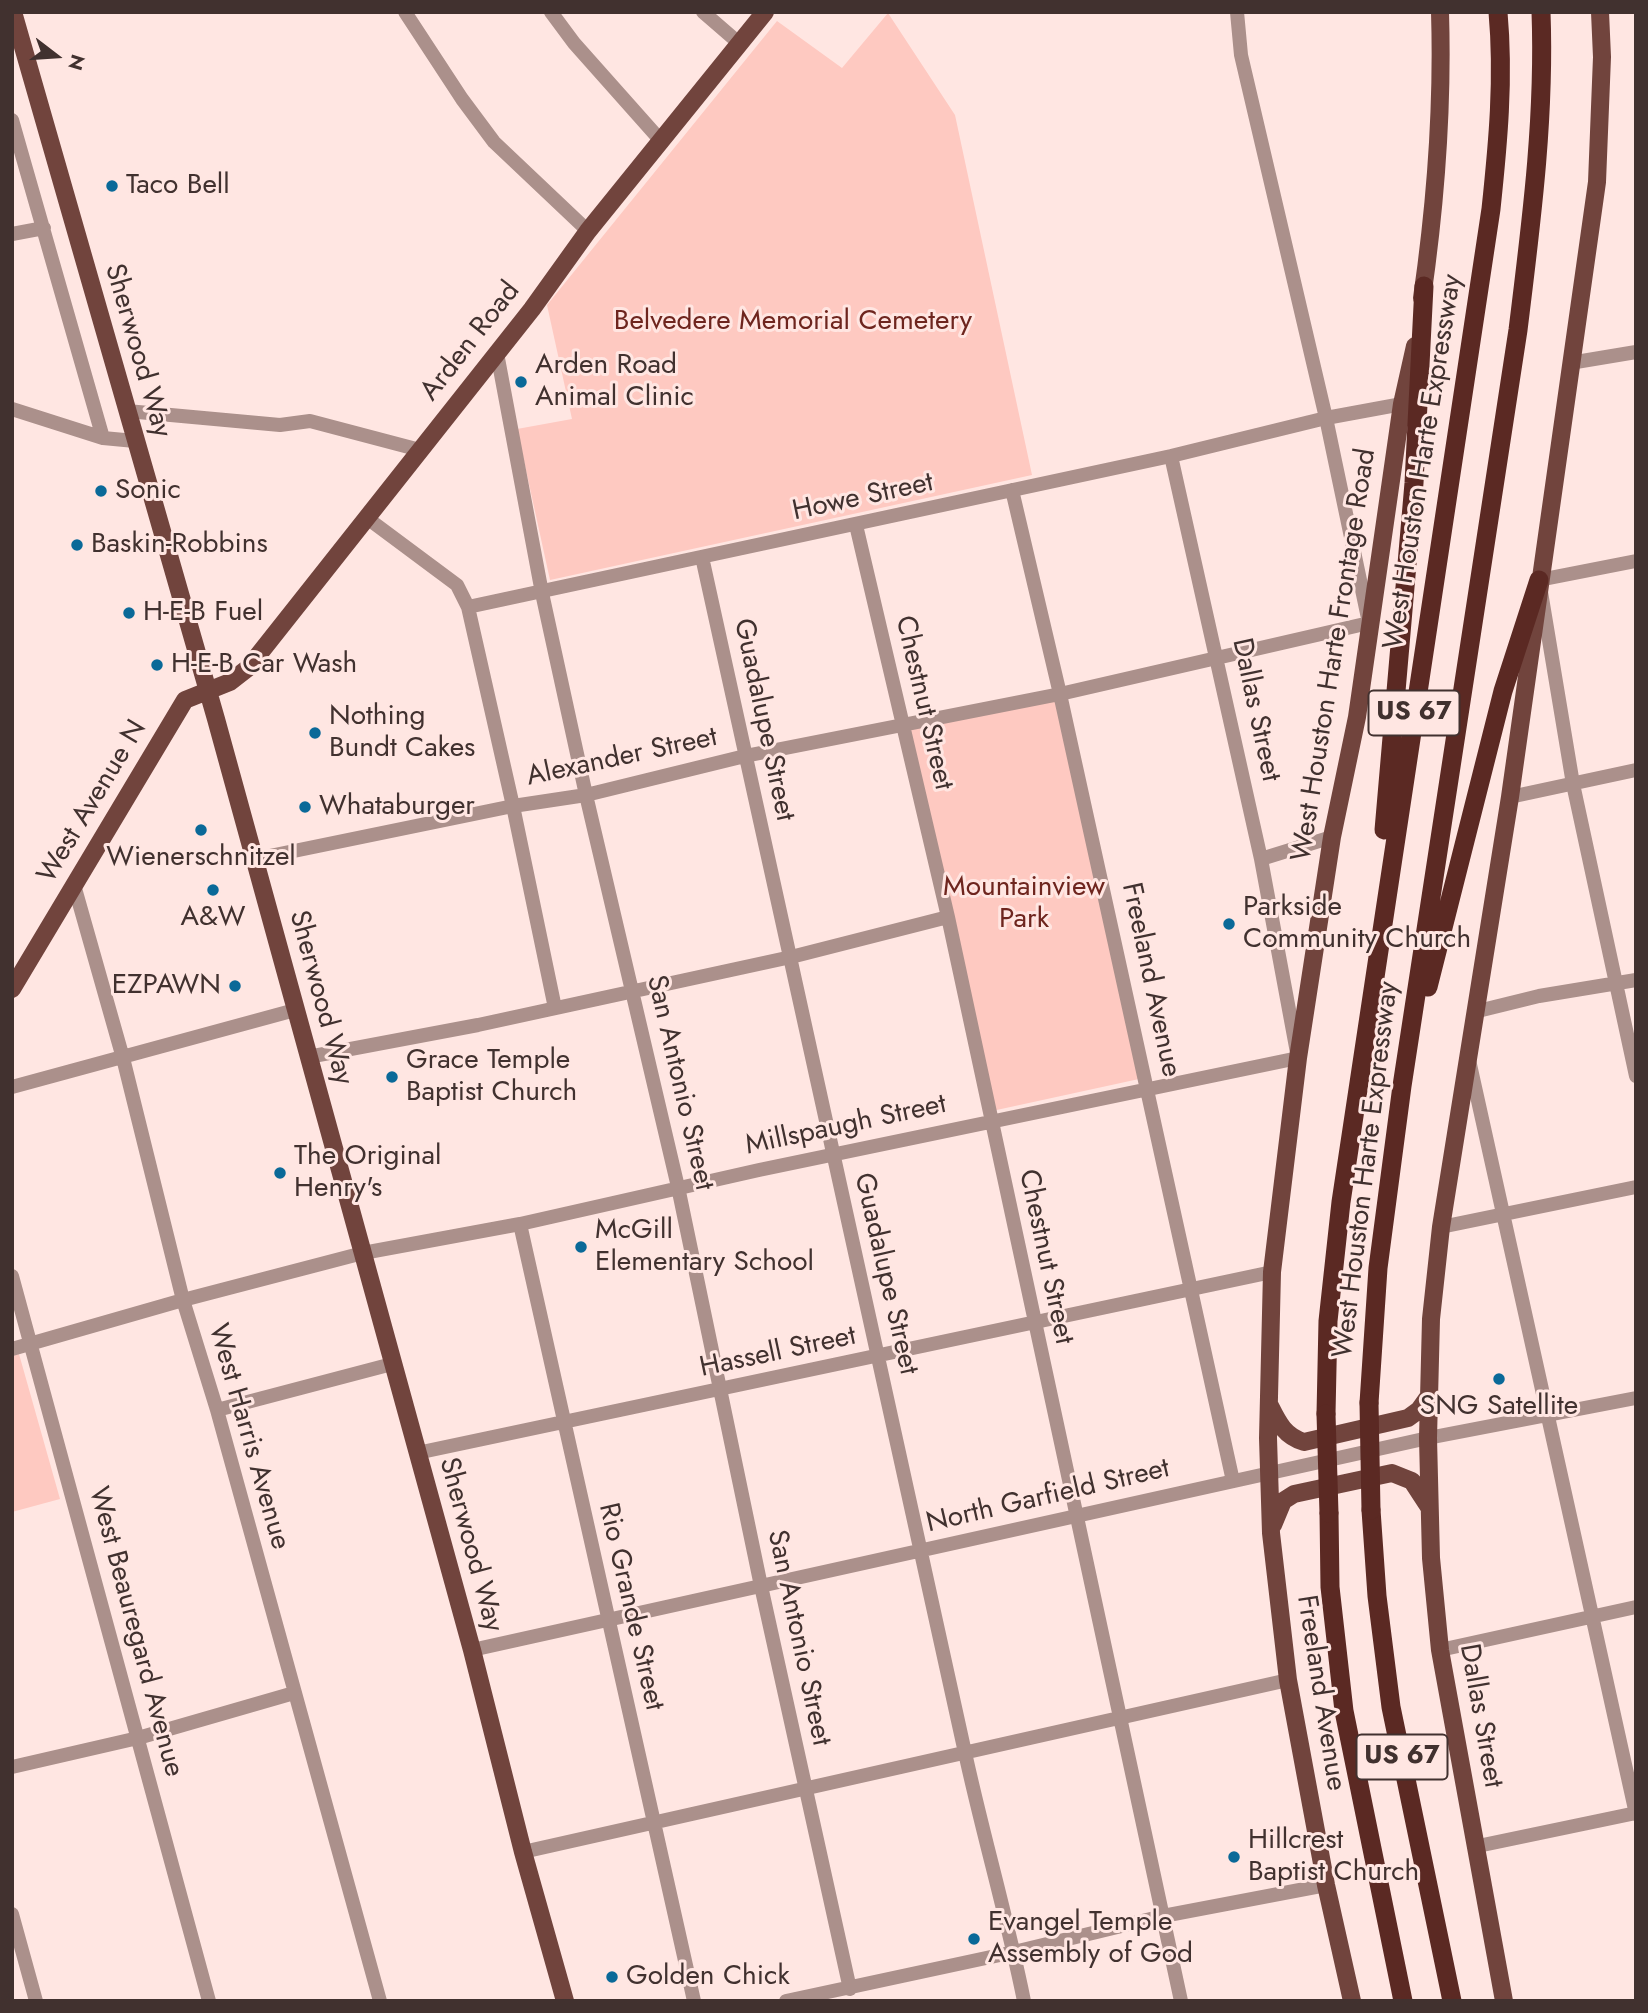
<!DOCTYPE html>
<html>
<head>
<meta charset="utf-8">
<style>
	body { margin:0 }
	#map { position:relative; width:1648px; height:2013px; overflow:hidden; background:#ffe6e2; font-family:Jost,sans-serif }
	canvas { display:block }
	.frame { position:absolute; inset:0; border:14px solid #41312f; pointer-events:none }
	.north { position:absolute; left:21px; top:21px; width:70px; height:70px; -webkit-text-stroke:5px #ffe6e2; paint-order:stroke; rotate:107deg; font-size:19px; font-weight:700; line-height:28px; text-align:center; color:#41312f }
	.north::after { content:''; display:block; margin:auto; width:24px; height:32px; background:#41312f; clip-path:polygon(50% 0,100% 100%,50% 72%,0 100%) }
</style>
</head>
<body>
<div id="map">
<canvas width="1648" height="2013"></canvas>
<div class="frame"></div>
<div class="north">N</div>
</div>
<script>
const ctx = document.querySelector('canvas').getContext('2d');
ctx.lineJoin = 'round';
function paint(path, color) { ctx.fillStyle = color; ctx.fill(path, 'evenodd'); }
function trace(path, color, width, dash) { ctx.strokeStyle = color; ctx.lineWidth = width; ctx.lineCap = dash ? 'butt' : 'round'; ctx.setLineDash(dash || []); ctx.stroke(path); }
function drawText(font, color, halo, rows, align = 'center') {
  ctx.font = font + ' Jost,sans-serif'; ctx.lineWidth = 6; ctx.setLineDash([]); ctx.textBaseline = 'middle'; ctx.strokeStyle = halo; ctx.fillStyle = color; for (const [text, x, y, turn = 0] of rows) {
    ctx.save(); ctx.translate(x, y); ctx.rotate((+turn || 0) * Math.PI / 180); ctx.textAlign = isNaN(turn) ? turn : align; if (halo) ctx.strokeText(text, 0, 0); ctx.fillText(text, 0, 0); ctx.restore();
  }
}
paint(new Path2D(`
	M888 13 955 115 1032 475 550 580 517 429 572 419 547 305 777 21 842 68Z
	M1055 697 1139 1079 992 1111 909 730Z
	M19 1354 60 1499 12 1512V1356Z`), '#fec9c1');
trace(new Path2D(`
	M405 12 462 99 494 142 588 231
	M551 12 574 43 662 142
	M703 12 740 44
	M12 120 103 438
	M12 234 44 228
	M497 353 542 593 586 795 678 1187 761 1586 850 1989
	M1570 363 1636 352
	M12 409 103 438 135 441
	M127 411 280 425 310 421 420 450
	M1012 490 1060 694 1233 1481
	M367 518 457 585 468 607 1171 456 1326 418 1402 404
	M856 525 948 917 1181 2001
	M702 557C787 954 878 1350 964 1748 982 1832 1007 1916 1024 2001
	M1636 561 1539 580 1573 784 1636 1076
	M468 607 513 806 555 1008
	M1510 797 1636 770
	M255 859 513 806 586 795 745 756 1060 694 1369 623 1326 418 1241 55 1237 12
	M1261 859 1332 837
	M74 885 123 1058 183 1300 217 1410 380 2001
	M1474 1012 1539 996 1636 980
	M308 1057 478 1025 791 957 948 917
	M1469 1060 1636 1814
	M12 1087 295 1010
	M520 1224C576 1483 638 1741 694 2001
	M1441 1227 1636 1187
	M12 1276 209 2001
	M12 1349 183 1300 363 1253 520 1224 759 1170 1298 1058 1261 859 1171 456
	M217 1410 392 1364
	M417 1453 1272 1272
	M472 1650 1428 1438 1636 1398
	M1440 1650 1636 1607
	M12 1767 138 1738 294 1693
	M1478 1846 1636 1813
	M523 1852 1288 1680
	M12 1914 36 2001
	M786 2001 1014 1952 1163 1916 1326 1885`), '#ab908b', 14);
trace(new Path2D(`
	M13 12 216 719 472 1650 523 1852 565 2001
	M1422 298C1436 201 1443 110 1440 12
	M12 989 185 700 230 682 248 668 532 309 588 231 765 12
	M1269 1404C1278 1422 1284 1436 1304 1442L1408 1418 1419 1410 1429 1396
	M1273 1525 1283 1501 1294 1494 1392 1473 1412 1481 1429 1507
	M1352 2001 1326 1885 1288 1680 1271 1533 1268 1438 1272 1272 1298 1058 1332 837 1357 717 1402 404 1415 346
	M1504 2001 1440 1650 1431 1558 1428 1438 1431 1319 1441 1227 1510 797 1597 182 1602 57 1600 12`), '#71443d', 18);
trace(new Path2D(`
	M1384 830 1414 483 1424 286
	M1428 987 1503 691 1539 580
	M1369 1403 1378 1268 1402 1086 1518 330C1531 224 1545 119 1541 12
	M1326 1414 1328 1321 1341 1202 1491 209C1498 143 1504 79 1498 12
	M1371 1510 1377 1596 1391 1707 1452 2001
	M1329 1513 1330 1587 1344 1711 1403 2001`), '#5b2923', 19);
trace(new Path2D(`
	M1369 1403 1371 1510
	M1326 1414 1329 1513`), '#5b2923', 19);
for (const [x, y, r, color] of [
	[112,186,7,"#0a6998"],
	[521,382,7,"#0a6998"],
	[101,491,7,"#0a6998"],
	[77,545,7,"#0a6998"],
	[129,613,7,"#0a6998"],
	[157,665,7,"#0a6998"],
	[315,733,7,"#0a6998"],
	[305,807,7,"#0a6998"],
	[201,830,7,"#0a6998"],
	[213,890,7,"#0a6998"],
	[1229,924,7,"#0a6998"],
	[235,986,7,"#0a6998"],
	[392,1077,7,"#0a6998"],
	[280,1173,7,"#0a6998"],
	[581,1247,7,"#0a6998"],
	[1499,1379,7,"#0a6998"],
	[1234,1857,7,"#0a6998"],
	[974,1939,7,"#0a6998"],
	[612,1977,7,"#0a6998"]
]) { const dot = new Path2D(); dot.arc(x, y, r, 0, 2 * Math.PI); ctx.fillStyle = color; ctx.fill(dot); trace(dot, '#ffe6e2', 2.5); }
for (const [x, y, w] of [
	[1414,713,91],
	[1402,1757,91]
]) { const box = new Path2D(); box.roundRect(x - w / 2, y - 22.5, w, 45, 5); ctx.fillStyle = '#ffe6e2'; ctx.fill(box); trace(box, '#41312f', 2); }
drawText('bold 26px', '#41312f', null, [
	["US 67",1414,713],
	["US 67",1402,1757]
]);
drawText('28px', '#41312f', '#ffe6e2', [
	["Taco Bell",126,186],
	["Arden Road",535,366],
	["Animal Clinic",535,398],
	["Sonic",115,491],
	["Baskin-Robbins",91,545],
	["H-E-B Fuel",143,613],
	["H-E-B Car Wash",171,665],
	["Nothing",329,717],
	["Bundt Cakes",329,749],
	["Whataburger",319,807],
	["Wienerschnitzel",201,858,"center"],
	["Parkside",1243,908],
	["Community Church",1243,940],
	["A&W",213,918,"center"],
	["EZPAWN",221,986,"right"],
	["Grace Temple",406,1061],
	["Baptist Church",406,1093],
	["The Original",294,1157],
	["Henry's",294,1189],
	["McGill",595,1231],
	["Elementary School",595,1263],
	["SNG Satellite",1499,1407,"center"],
	["Hillcrest",1248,1841],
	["Baptist Church",1248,1873],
	["Evangel Temple",988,1923],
	["Assembly of God",988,1955],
	["Golden Chick",626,1977]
], 'left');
drawText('28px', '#6e251e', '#ffe6e2', [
	["Belvedere Memorial Cemetery",793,322],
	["Mountainview",1024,888],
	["Park",1024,920]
]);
drawText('28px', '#41312f', '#ffe6e2', [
	["Arden Road",471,342,-52],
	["Sherwood Way",137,351,74],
	["West Houston Harte Expressway",1424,462,-81],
	["Howe Street",863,498,-12],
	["West Houston Harte Frontage Road",1335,655,-81],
	["Chestnut Street",923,703,77],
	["Dallas Street",1255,710,78],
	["Guadalupe Street",763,720,78],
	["Alexander Street",622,758,-12],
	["West Avenue N",93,802,-59],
	["Freeland Avenue",1150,980,78],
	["Sherwood Way",320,998,75],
	["San Antonio Street",679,1083,77],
	["Millspaugh Street",846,1126,-12],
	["West Houston Harte Expressway",1367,1170,-83],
	["Chestnut Street",1045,1257,78],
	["Guadalupe Street",885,1274,77],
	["Hassell Street",778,1353,-12],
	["West Harris Avenue",248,1437,74],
	["North Garfield Street",1048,1497,-13],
	["Sherwood Way",470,1545,75],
	["Rio Grande Street",630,1607,77],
	["West Beauregard Avenue",135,1632,75],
	["San Antonio Street",798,1638,78],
	["Freeland Avenue",1320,1693,81],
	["Dallas Street",1480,1716,80]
]);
</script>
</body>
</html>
